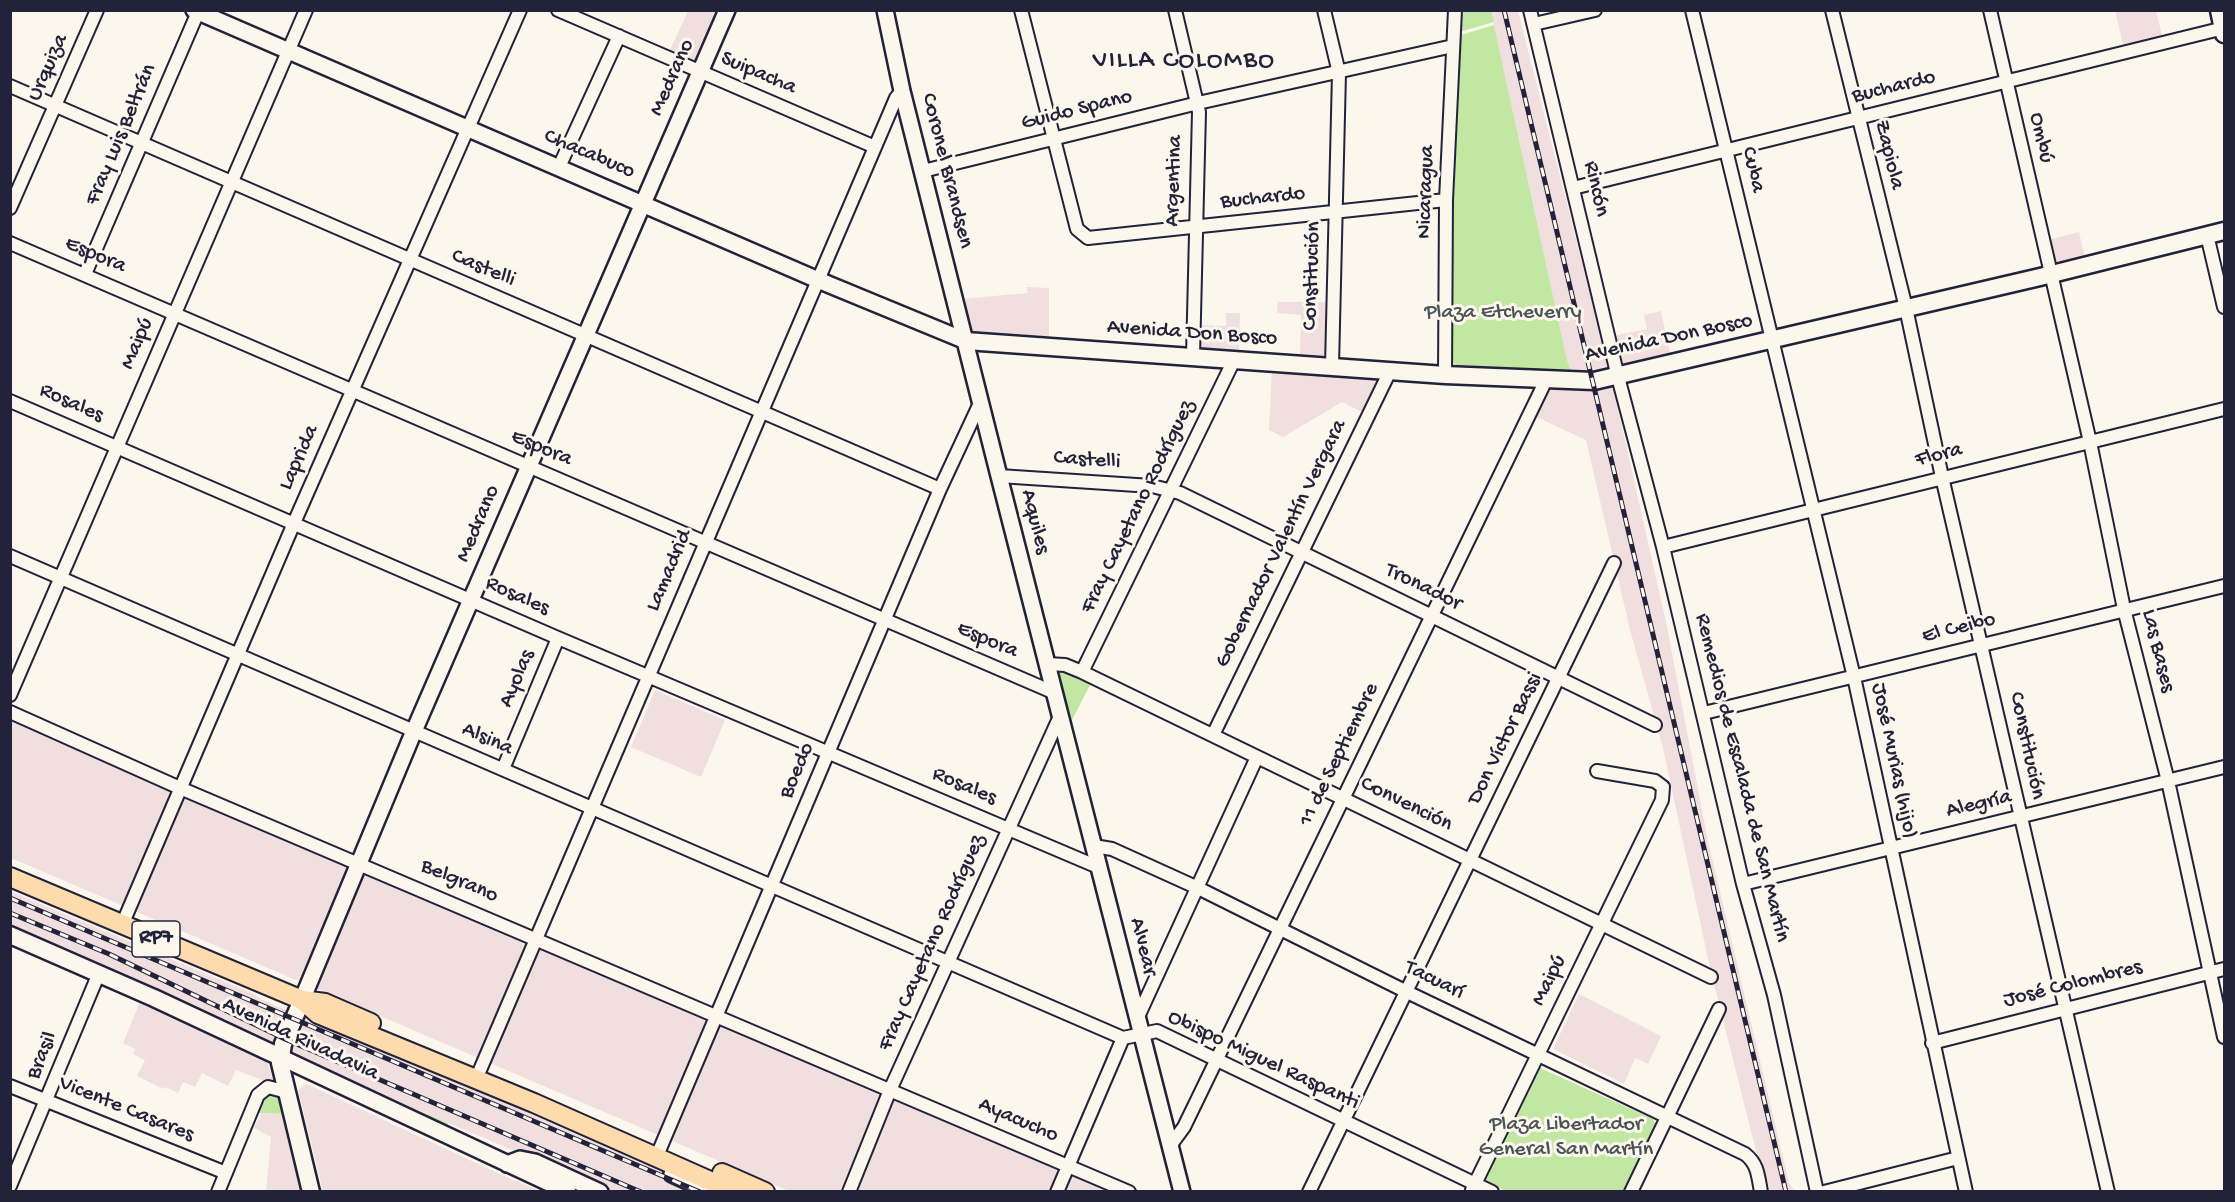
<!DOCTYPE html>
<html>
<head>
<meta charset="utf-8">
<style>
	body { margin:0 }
	#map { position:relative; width:2235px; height:1202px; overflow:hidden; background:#fbf7ec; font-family:"Gochi Hand",sans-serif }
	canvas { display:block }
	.frame { position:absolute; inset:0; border:12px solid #22223b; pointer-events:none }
</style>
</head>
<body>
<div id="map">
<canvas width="2235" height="1202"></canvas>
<div class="frame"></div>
</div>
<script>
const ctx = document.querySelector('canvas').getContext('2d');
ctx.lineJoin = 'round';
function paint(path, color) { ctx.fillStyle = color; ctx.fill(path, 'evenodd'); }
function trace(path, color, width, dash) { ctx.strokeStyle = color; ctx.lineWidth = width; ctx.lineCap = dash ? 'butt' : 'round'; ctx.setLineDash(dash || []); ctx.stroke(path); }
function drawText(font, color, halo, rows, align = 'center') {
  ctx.font = font + ' "Gochi Hand",sans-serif'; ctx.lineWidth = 6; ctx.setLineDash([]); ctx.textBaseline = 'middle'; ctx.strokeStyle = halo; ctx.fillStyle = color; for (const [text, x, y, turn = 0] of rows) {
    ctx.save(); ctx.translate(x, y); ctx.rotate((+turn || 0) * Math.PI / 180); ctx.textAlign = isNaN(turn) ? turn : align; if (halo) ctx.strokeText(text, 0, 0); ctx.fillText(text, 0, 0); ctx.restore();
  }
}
paint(new Path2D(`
	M688 11H723L701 61 696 64 669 52Z
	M1491 11H1518L1608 365 1666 622 1708 841 1789 1183 1795 1191H1766L1710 968 1663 748 1630 630 1586 440 1532 415 1547 390 1577 388 1567 360Z
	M2115 11H2156L2163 39 2124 48Z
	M2079 232 2084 255 2059 261 2053 259 2047 240Z
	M1026 287 1049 288V340L970 335 960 299 1028 293Z
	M1278 302H1330L1328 354 1325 357 1300 355 1301 315 1277 313Z
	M1661 311 1671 357 1622 365 1614 336 1647 329 1644 315Z
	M1226 313H1240L1239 351 1198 347 1197 325 1226 326Z
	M1272 370 1372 376 1377 379V386L1364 413 1342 402 1283 437 1269 430Z
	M655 690 725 720 701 777 631 747Z
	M10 717 1124 1191H789L11 858Z
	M10 891 254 994 263 1000 714 1191H609L316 1067 99 964 11 926Z
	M1579 994 1661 1036 1648 1064 1635 1058 1624 1084 1553 1049Z
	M142 997 265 1057 275 1085 236 1070 228 1086 202 1073 195 1087 183 1082 178 1093 165 1087 163 1089 137 1076 145 1060 133 1054 135 1049 123 1043Z
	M307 1084 502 1175 540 1191H323L298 1090Z
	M261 1114H283L304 1191H266L271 1137 254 1128Z`), '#f1dfdf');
paint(new Path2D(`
	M1457 11H1491L1494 22 1456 33Z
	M1494 25 1567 360 1571 371 1457 365 1451 362 1449 356 1450 187 1457 36Z
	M1064 670 1091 683 1069 726 1056 677Z
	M316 1067 448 1123 446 1129Z
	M1540 1068 1653 1119 1657 1126 1626 1191H1506L1485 1181Z
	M267 1093 278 1095 283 1114 257 1113Z`), '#c1e7a2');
const minor = new Path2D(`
	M558 10 875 147
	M1021 10 1077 229 1088 238 1446 200
	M1175 10 1199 112 1193 356
	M1324 10 1339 73 1332 366
	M1530 10 1618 377 1663 547 1743 884 1774 995 1817 1192
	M1692 10 1854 677 1966 1192
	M1832 10 1906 308 1942 477 2108 1192
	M1990 10 2090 442 2124 609 2168 781 2224 1037
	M1534 24 1595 10
	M10 86 940 489
	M559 167 619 36
	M923 171 1198 103 1453 46
	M1573 188 2224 28
	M10 208 97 10
	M2207 235 2224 307
	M10 243 1055 693
	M85 274 198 12
	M1445 375 1446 200 1455 10
	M10 401 558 638 1098 867
	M999 476 1152 486 1180 493 1655 725
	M1663 547 2224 409
	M10 556 1123 1038 1157 1031 1492 1192
	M1047 664 1065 665 1082 672 1711 977
	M1082 672 1234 360
	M10 695 306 10
	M10 712 180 788 1129 1192
	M1704 713 2224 586
	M1213 735 1390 371
	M503 769 558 638
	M1094 846 1112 849 1198 888 1407 992 1745 1154C1758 1164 1758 1176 1761 1192
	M1743 884 2224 767
	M122 925 294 523 520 10
	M1137 1019 1257 757
	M1932 1043 2224 969
	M480 1070 896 98 902 91
	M10 1086 226 1173
	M1170 1146 1184 1127 1546 380
	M656 1158 940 489 981 401
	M10 1186 99 973
	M1472 1190 1662 800 1663 787 1655 781 1597 771
	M218 1192 258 1095 268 1087 287 1092
	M849 1192 890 1090 1061 714
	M1057 1192 1123 1038
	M1309 1192 1614 563
	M1631 1192 1719 1009
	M1824 1192 1958 1158`);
const tertiary = new Path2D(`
	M194 10 818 280 966 341
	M885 10 902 91 999 476 1182 1192
	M302 1000 414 731 727 10
	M280 1057 568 1192
	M507 1164 520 1159 535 1162 600 1192
	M672 1174 711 1192`);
const secondary = new Path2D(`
	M2219 10 2224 34
	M966 341 1445 375 1594 381 2040 277 2224 231
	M10 935 154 998 280 1057
	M302 1000 283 1044 280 1063 311 1192`);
const primary = new Path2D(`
	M10 877 302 1000 318 1014 534 1103 735 1192
	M302 1000 325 1003 371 1023
	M722 1173 765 1192`);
trace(minor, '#22223b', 16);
trace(tertiary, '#22223b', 20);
trace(secondary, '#22223b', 21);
trace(primary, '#22223b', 22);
trace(minor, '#fbf7ec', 12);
trace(tertiary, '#fbf7ec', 15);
trace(secondary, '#fbf7ec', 16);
trace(primary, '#fedbac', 18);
const rail = new Path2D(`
	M1504 10 1786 1192
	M10 898 700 1192
	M10 913 109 954 285 1039 641 1192`);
trace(rail, '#22223b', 5);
trace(rail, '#fbf7ec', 3, [9]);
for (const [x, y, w] of [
	[156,939,48]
]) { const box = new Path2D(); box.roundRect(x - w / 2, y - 18, w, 36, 4.5); ctx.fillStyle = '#fbf7ec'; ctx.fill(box); trace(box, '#22223b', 1.5); }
drawText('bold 21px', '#22223b', null, [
	["RP7",156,939]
]);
drawText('22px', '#22223b', '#fbf7ec', [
	["Urquiza",49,68,-66],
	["Suipacha",758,74,23],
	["Medrano",673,78,-66],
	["Buchardo",1894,88,-14],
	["Guido Spano",1077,111,-14],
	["Fray Luis Beltrán",122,135,-67],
	["Ombú",2040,138,77],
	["Chacabuco",589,155,23],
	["Zapiola",1888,155,76],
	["Cuba",1752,170,77],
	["Coronel Brandsen",946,171,76],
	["Argentina",1175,181,-88],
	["Rincón",1595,189,77],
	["Nicaragua",1427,192,-88],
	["Buchardo",1263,199,-6],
	["Espora",95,256,23],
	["Castelli",483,269,23],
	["Constitución",1313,276,-88],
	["Avenida Don Bosco",1192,334,4],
	["Avenida Don Bosco",1669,339,-12],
	["Maipú",138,344,-67],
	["Rosales",71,404,24],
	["Espora",541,449,23],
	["Flora",1939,456,-14],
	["Laprida",300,458,-66],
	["Castelli",1087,461,4],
	["Fray Cayetano Rodríguez",1139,507,-64],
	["Aquiles",1034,522,76],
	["Medrano",479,524,-67],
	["Gobernador Valentín Vergara",1282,544,-64],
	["Lamadrid",670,571,-67],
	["Tronador",1423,588,26],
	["Rosales",517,597,24],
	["El Ceibo",1959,629,-14],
	["Espora",987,641,23],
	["Las Bases",2157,651,76],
	["Ayolas",518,679,-67],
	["Don Víctor Bassi",1506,739,-64],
	["Alsina",487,740,24],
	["Constitución",2026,746,78],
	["11 de Septiembre",1340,755,-64],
	["José Murias (hijo)",1893,761,78],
	["Boedo",798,771,-67],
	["Remedios de Escalada de San Martín",1741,778,76],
	["Rosales",964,787,23],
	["Convención",1406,805,26],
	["Alegría",1979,805,-13],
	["Belgrano",459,882,23],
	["Fray Cayetano Rodríguez",933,943,-66],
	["Alvear",1142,947,76],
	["Tacuarí",1434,981,26],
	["Maipú",1550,981,-64],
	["José Colombres",2073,985,-14],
	["Avenida Rivadavia",300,1040,25],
	["Brasil",43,1056,-68],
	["Obispo Miguel Raspanti",1263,1061,25],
	["Vicente Casares",126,1110,22],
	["Ayacucho",1018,1121,23]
]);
drawText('22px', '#4a5355', '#fbf7ec', [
	["Plaza Etcheverry",1503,314],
	["Plaza Libertador",1566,1126],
	["General San Martín",1566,1151]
]);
ctx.letterSpacing = '1.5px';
drawText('26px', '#22223b', '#fbf7ec', [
	["VILLA COLOMBO",1184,62]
]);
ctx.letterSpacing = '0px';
</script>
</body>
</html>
